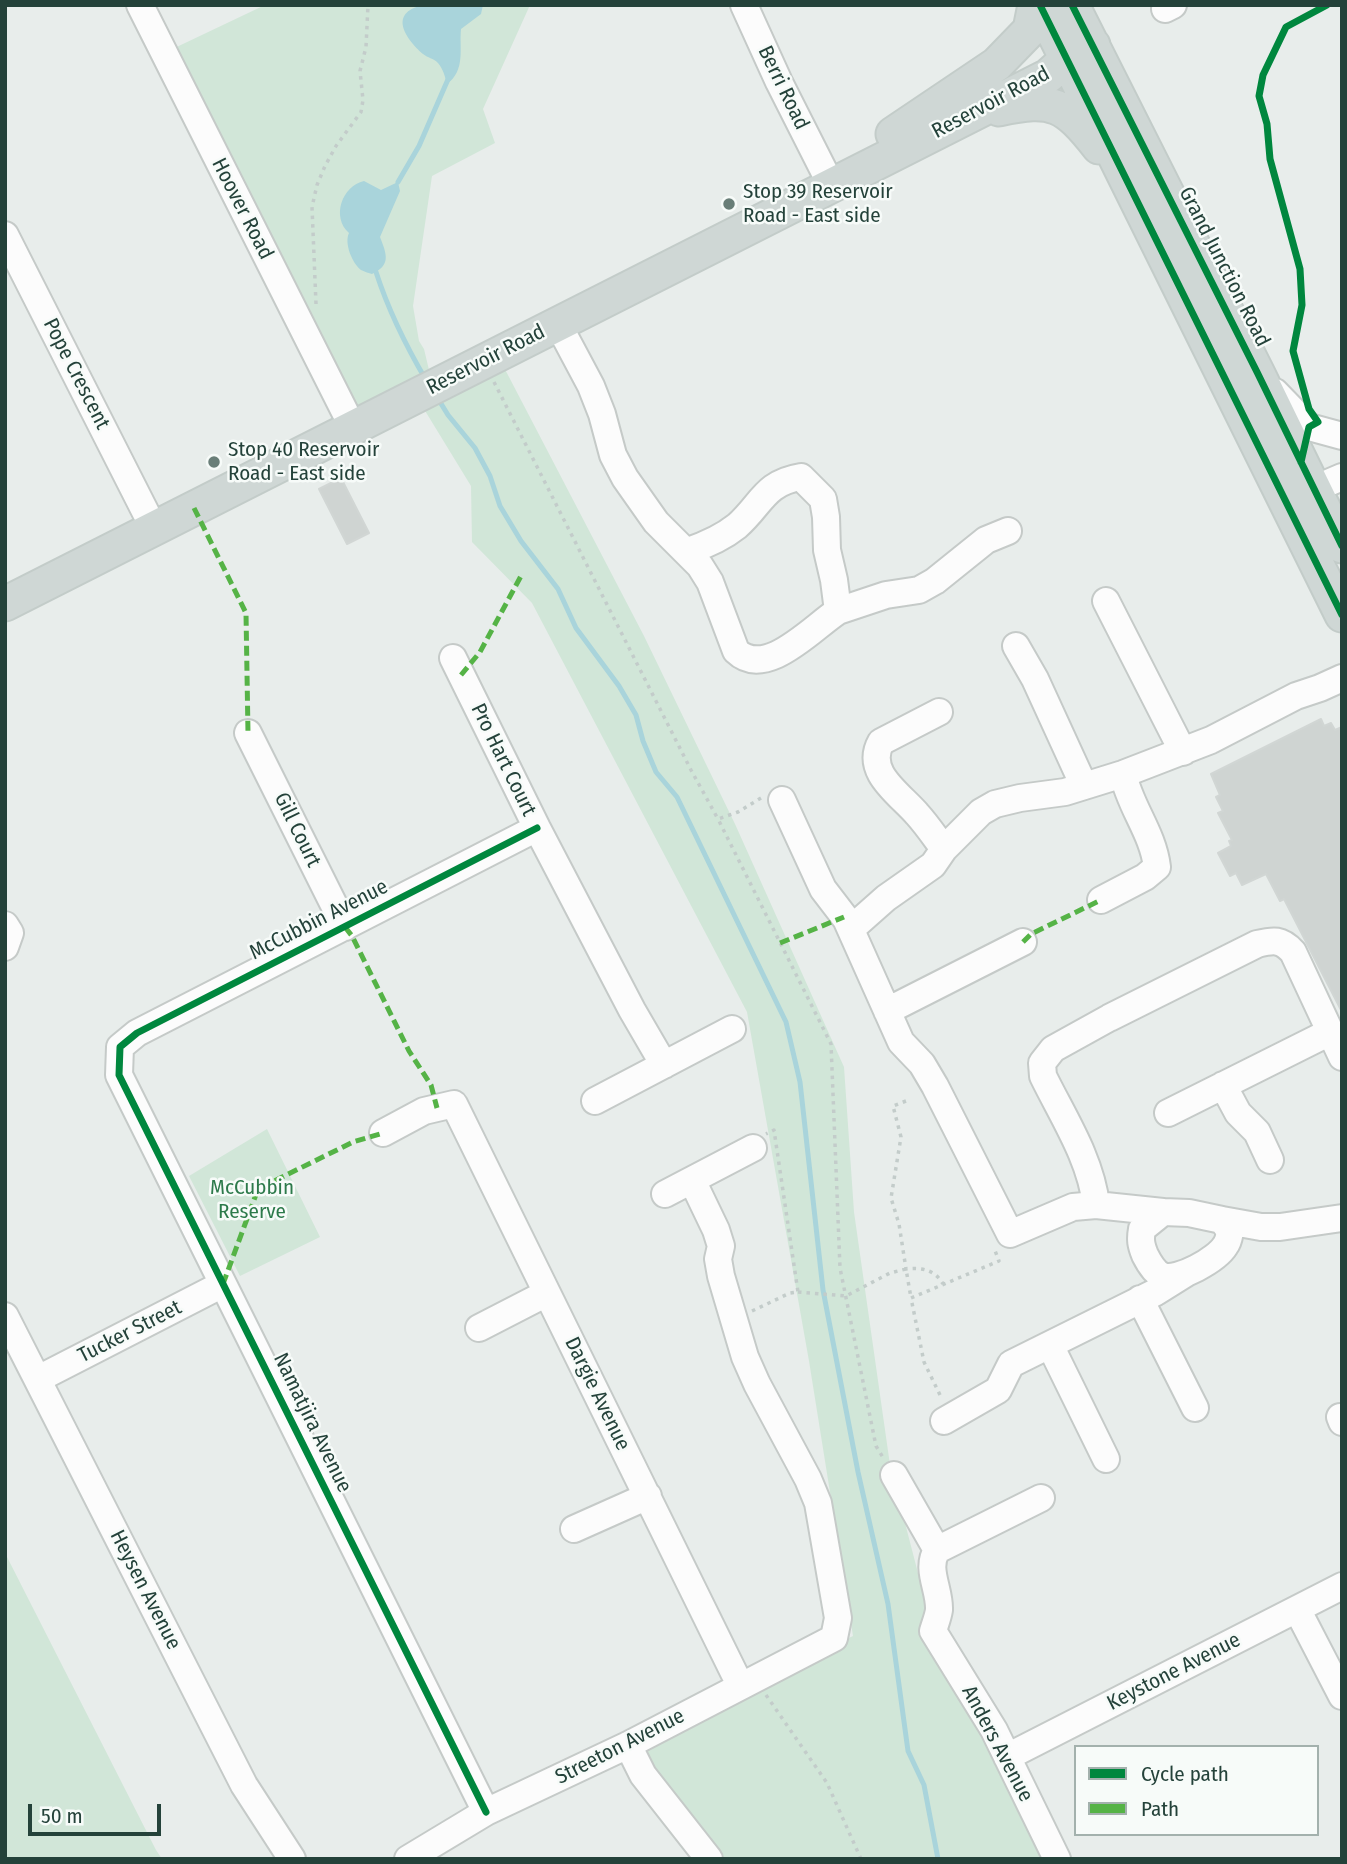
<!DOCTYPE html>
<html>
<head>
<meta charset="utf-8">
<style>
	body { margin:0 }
	#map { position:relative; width:1347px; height:1864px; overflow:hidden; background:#e8edeb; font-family:"Fira Sans Condensed",sans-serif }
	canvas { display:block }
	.frame { position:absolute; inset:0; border:7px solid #24423a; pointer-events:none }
	.legend { position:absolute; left:1074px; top:1745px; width:245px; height:91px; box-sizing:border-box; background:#f7fbf9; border:2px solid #a3b1ad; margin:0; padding:9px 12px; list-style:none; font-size:21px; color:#24423a }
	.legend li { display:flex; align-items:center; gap:14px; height:35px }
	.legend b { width:35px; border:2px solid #a3b1ad }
	.scale { position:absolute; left:28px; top:1804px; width:133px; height:32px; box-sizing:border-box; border:4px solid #24423a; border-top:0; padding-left:9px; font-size:21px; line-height:24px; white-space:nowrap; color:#24423a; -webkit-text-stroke:5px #f7fbf9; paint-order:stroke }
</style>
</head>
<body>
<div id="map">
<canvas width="1347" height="1864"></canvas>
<div class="frame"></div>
<ul class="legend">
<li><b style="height:9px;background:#00873e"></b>Cycle path</li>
<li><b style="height:9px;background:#55b346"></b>Path</li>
</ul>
<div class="scale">50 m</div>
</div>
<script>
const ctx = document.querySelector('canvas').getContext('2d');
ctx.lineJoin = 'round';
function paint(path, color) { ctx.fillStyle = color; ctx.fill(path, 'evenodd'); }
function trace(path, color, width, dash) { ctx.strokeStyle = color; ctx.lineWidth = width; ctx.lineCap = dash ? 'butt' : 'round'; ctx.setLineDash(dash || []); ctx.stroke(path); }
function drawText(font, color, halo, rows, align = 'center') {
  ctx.font = font + ' "Fira Sans Condensed",sans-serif'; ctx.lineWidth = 5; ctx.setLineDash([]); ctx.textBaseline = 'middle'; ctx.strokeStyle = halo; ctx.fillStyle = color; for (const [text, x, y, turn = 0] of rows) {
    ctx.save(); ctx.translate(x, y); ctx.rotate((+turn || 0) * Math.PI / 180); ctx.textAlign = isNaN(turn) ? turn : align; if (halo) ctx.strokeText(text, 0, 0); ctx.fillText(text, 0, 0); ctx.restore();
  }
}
paint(new Path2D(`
	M265 5H530L483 109 495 143 432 176 413 306 419 341 424 349 429 370 345 412 164 53Z
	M497 354 644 636 735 824 844 1067 854 1212 890 1465 933 1631 1052 1859H716L628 1745 853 1636 809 1361 747 1012 532 603 472 542 471 486 416 396Z
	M267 1129 320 1237 240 1276 189 1176Z
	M5 1553 156 1850 162 1859H5Z`), '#d1e6d8');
paint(new Path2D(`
	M423 5H483L481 14 461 29C459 48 466 70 447 84 445 76 443 69 438 63 433 58 428 58 423 54 405 38 388 13 423 5Z
	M364 181 381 190 398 182 400 191 380 237C387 255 391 265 372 274 369 273 365 272 361 270 352 263 344 243 349 233 331 217 342 186 364 181Z`), '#a9d4db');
trace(new Path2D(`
	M398 182 419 146 449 77
	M376 272C388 309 406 346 426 380
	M437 397 448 415 475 448 490 476 500 506 521 541 558 589 576 628 619 686 636 715 643 741 656 772 677 797 786 1022 800 1082 823 1290 858 1472 888 1604 908 1751 924 1785 938 1859`), '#a9d4db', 5);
const building = new Path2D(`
	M341 478 369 533 347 544 319 489Z
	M1321 719 1324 726 1331 723 1335 730 1342 727V1012L1284 899 1280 901 1266 874 1242 885 1236 873 1230 876 1218 853 1231 846 1229 841 1232 840 1218 813 1223 811 1216 797 1220 795 1211 774Z`);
paint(building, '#cfd4d2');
trace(building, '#d1d6d4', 2);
const minor = new Path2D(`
	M140 5 345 412
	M744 5 779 82 824 171
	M1165 9 1173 5
	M5 235 146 513
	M556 324 566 339 591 386 602 414 613 455 625 478 656 522 700 566 710 582 736 651C766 680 813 627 838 611L834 580 827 550 826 517 823 499 801 477C764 483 762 504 737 526 722 538 706 545 688 551
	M1275 392 1309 427 1342 436
	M1314 489 1342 477
	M1106 601 1183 752
	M838 611 886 595 919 590 935 581 986 540 1008 531
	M1016 646 1035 679 1084 786
	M453 658 537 828 632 1010 664 1065
	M939 712 881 742C864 772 900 794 917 814 927 825 935 837 944 849
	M248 733 345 927
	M782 800 823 889 846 919 901 1042 922 1064 935 1086 1010 1234 1073 1207 1096 1205 1163 1212
	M1101 900 1145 877 1157 867C1153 833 1130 807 1123 774
	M5 925 10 933 5 947
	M851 929 886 898 933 865 944 849 981 812 995 804 1020 798 1065 792 1123 774 1211 740 1296 696 1320 688 1342 678
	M887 1011 1023 942
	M1223 1085 1238 1113 1257 1132 1270 1160
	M595 1101 732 1029
	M1168 1113 1330 1032
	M383 1133 424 1111 454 1104 740 1685
	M665 1194 753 1148
	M1096 1205C1091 1159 1063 1117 1043 1076L1042 1063 1053 1049 1109 1018 1257 944C1274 940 1281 939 1293 952L1342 1057
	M1163 1212 1189 1213 1222 1220 1230 1231C1229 1236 1229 1241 1225 1246 1217 1259 1178 1282 1162 1276 1154 1272 1149 1263 1145 1255 1141 1245 1140 1240 1142 1229Z
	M1222 1220 1261 1227H1280L1342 1218
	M1140 1299 1195 1408
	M5 1316 244 1785 292 1859
	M479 1328 547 1293
	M1050 1345 1106 1459
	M38 1379 223 1284
	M1340 1417 1342 1422
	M944 1421 998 1390 1011 1364 1156 1292 1188 1272
	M894 1475 937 1550C925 1569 940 1589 939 1610 938 1617 935 1624 933 1631L994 1730 1057 1859
	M574 1529 648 1496
	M937 1550 1041 1498
	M1297 1609 1342 1696
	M628 1745 643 1775 709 1859
	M1007 1757 1342 1586
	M486 1812 119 1075 120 1047 137 1033 537 828
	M408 1859 486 1812 628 1745 834 1638 838 1618 818 1503 808 1479 757 1384 745 1357 721 1276 718 1259 721 1246 716 1230 692 1180`);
const major = new Path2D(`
	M1040 5 1342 615
	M1072 5 1257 372 1342 546
	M999 109C1053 97 1065 104 1099 147
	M893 134 997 64 1030 30 1035 5
	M5 604 1048 76 1067 59 1093 45`);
trace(minor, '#c5cac8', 30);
trace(major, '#c3ccc9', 37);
trace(new Path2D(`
	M316 304 312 207 317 185 325 166 336 146 361 112 363 100 360 71 366 47 368 5
	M494 382 691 770 718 819
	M761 798 738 812 718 819 831 1044 840 1268 876 1446 884 1459
	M906 1101 893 1106 901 1137 891 1198 899 1224 906 1269C922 1267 935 1270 943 1284
	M798 1292 846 1296 890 1273 906 1269 911 1298
	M752 1311 790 1293 798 1292 774 1130 766 1134
	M940 1395 924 1362 911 1298 999 1261 994 1248
	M766 1695 827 1783 861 1859`), '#c3ccca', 3.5, [3.5, 5]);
trace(minor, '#fcfcfc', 26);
trace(major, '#cfd7d5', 33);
trace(new Path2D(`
	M194 508 246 613 248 733
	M461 675 480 652 521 576
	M345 927 352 936 409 1051 431 1085 437 1108
	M1023 942 1031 934 1101 900
	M780 943 844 917
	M223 1284 258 1189 353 1142 383 1133`), '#55b346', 5, [10, 5]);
trace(new Path2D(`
	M1040 5 1342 615
	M1072 5 1257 372 1342 546
	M1301 462 1309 427 1318 422 1309 409 1293 351 1302 305 1300 269 1270 159 1267 124 1259 96 1263 75 1286 27 1327 5
	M486 1812 119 1075 120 1047 137 1033 537 828`), '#00873e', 7);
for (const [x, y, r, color] of [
	[729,204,7,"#697e78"],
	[214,462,7,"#697e78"]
]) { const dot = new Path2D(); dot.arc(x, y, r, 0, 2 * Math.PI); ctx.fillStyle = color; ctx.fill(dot); trace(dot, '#f7fbf9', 2.5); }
drawText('21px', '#24423a', '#f7fbf9', [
	["Berri Road",783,88,64],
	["Reservoir Road",991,103,-28],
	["Hoover Road",242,209,63],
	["Grand Junction Road",1224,267,63],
	["Reservoir Road",486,360,-27],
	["Pope Crescent",76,374,63],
	["Pro Hart Court",503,760,64],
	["Gill Court",297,830,64],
	["McCubbin Avenue",319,920,-27],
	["Tucker Street",130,1332,-27],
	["Dargie Avenue",597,1394,64],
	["Namatjira Avenue",312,1423,64],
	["Heysen Avenue",145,1590,63],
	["Keystone Avenue",1174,1672,-27],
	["Anders Avenue",997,1744,62],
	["Streeton Avenue",620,1747,-27]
]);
drawText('21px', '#24423a', '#f7fbf9', [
	["Stop 39 Reservoir",743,192],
	["Road - East side",743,216],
	["Stop 40 Reservoir",228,450],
	["Road - East side",228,474]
], 'left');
drawText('21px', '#2d7a4b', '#f7fbf9', [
	["McCubbin",252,1188],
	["Reserve",252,1212]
]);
</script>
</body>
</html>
